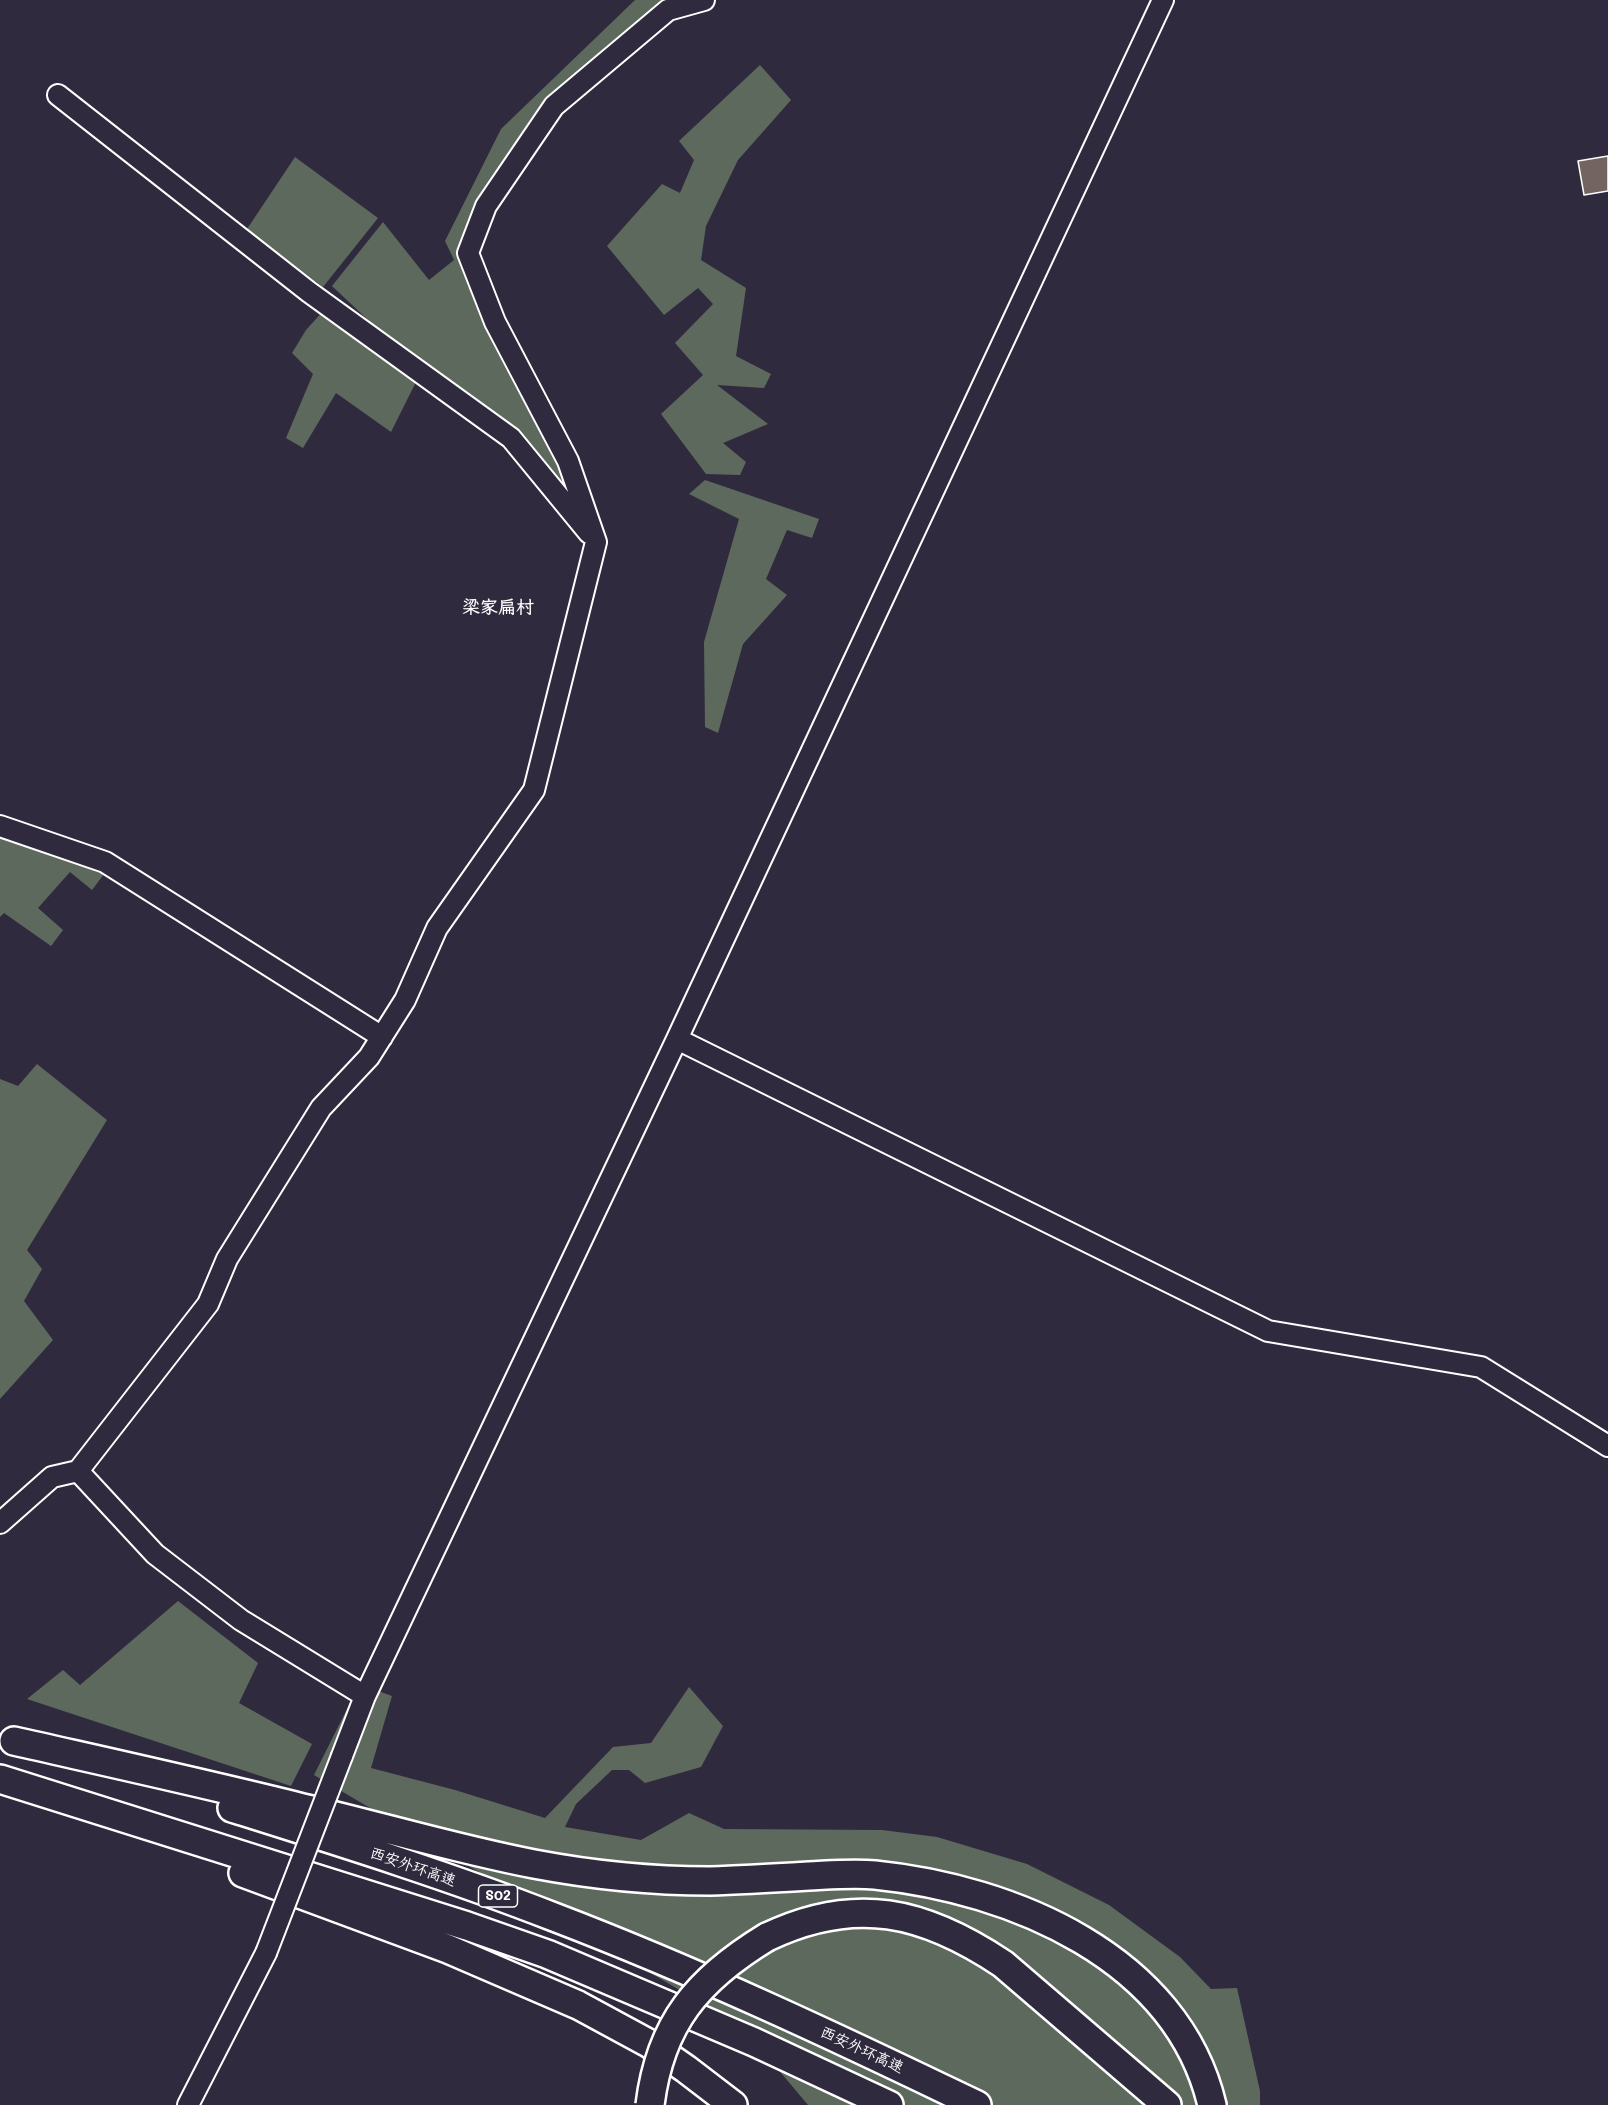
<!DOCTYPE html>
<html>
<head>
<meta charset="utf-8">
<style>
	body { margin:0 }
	canvas { display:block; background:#2f2a3d }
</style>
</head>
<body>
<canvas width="1608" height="2105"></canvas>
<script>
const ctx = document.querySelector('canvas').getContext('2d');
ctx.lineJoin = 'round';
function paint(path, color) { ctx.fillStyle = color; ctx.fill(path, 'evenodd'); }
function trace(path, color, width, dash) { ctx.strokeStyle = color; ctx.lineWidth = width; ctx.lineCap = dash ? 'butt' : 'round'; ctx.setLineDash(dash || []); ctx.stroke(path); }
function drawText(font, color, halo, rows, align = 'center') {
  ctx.font = font + ' Mali,"LXGW WenKai TC",sans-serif'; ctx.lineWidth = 4.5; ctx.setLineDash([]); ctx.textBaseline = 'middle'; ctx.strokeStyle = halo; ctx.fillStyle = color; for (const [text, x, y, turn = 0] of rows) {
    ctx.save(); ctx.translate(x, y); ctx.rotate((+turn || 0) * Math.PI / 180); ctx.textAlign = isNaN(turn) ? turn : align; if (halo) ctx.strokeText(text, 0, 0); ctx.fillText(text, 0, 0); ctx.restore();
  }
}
paint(new Path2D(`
	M635 0H691L641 21 596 57 533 122 473 228 479 293 590 526 514 434 439 387 332 286 383 222 429 280 454 260 445 241 501 129Z
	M760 65 791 100 738 160 706 226 701 260 746 288 736 356 771 374 764 388 717 385 768 424 723 443 746 462 740 475 706 474 661 414 703 375 675 343 713 304 698 288 664 315 607 246 662 184 680 193 694 160 679 141Z
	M295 157 378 218 323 287 247 229Z
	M333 300 416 382 391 432 336 393 303 448 286 438 313 374 292 353 306 330Z
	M705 480 819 519 812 538 787 530 766 579 787 595 743 644 718 733 705 727 704 642 739 519 689 494Z
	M0 823 113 862 92 890 70 872 38 908 63 930 51 946 4 913 0 917Z
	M37 1064 107 1120 27 1250 42 1269 24 1301 53 1340 0 1399V1079L18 1086Z
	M178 1601 258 1663 239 1703 312 1744 291 1786 27 1699 63 1670 80 1685Z
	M361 1685 392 1696 371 1768 455 1790 545 1818 613 1747 651 1743 689 1687 723 1726 701 1767 645 1783 629 1770H612L576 1804 565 1827 641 1840 689 1813 724 1829 882 1830 937 1837 1027 1864 1109 1905 1180 1957 1211 1989 1237 1988 1260 2091V2105H875L314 1775 353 1697Z
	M766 2055 854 2105H808Z`), '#5e695e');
const building = new Path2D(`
	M1608 156V191L1584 195 1578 161Z`);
paint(building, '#736461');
trace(building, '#fff', 1.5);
const minor = new Path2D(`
	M58 95 309 292 511 438 589 533
	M0 826 105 862 382 1037
	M677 1039 1268 1331 1481 1367 1608 1446
	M78 1471 155 1554 241 1620 365 1696
	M0 1523 52 1477 78 1471 208 1304 227 1259 321 1108 369 1057 405 1000 437 928 534 790 596 542 568 461 495 322 468 253 486 206 554 106 668 10 704 0
	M342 1756 365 1696 677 1039 1163 0
	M188 2105 266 1953`);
const highway = new Path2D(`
	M14 1741C111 1763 207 1784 303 1808 380 1826 456 1849 534 1864 592 1875 651 1881 710 1881 743 1880 776 1878 809 1876 831 1875 853 1873 875 1875 1012 1889 1177 1957 1212 2105
	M0 1779 467 1926 547 1954 754 2042 889 2105
	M232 1808C340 1842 449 1876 554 1917 698 1972 838 2038 977 2105
	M243 1873 448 1949 578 2005 650 2044 686 2069 733 2105
	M767 1937C855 1895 924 1911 1003 1964L1167 2105`);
trace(minor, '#fff', 24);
trace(highway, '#fff', 32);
trace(minor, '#2f2a3d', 20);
trace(highway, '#2f2a3d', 27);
const minorBridge = new Path2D(`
	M266 1953 342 1756`);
const highwayBridge = new Path2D(`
	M650 2105C660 2023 698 1979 767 1937`);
trace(minorBridge, '#fff', 24, []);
trace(highwayBridge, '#fff', 32, []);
trace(minorBridge, '#2f2a3d', 20);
trace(highwayBridge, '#2f2a3d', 27);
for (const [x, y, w] of [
	[498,1896,39]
]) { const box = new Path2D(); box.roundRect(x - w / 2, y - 11, w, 22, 4.5); ctx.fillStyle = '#2f2a3d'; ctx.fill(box); trace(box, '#fff', 1.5); }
drawText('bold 14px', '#fff', null, [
	["S02",498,1896]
]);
drawText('15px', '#fff', '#2f2a3d', [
	["西安外环高速",413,1867,19],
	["西安外环高速",862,2050,25]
]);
drawText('bold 18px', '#fff', '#2f2a3d', [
	["梁家扁村",498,607]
]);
</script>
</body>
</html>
